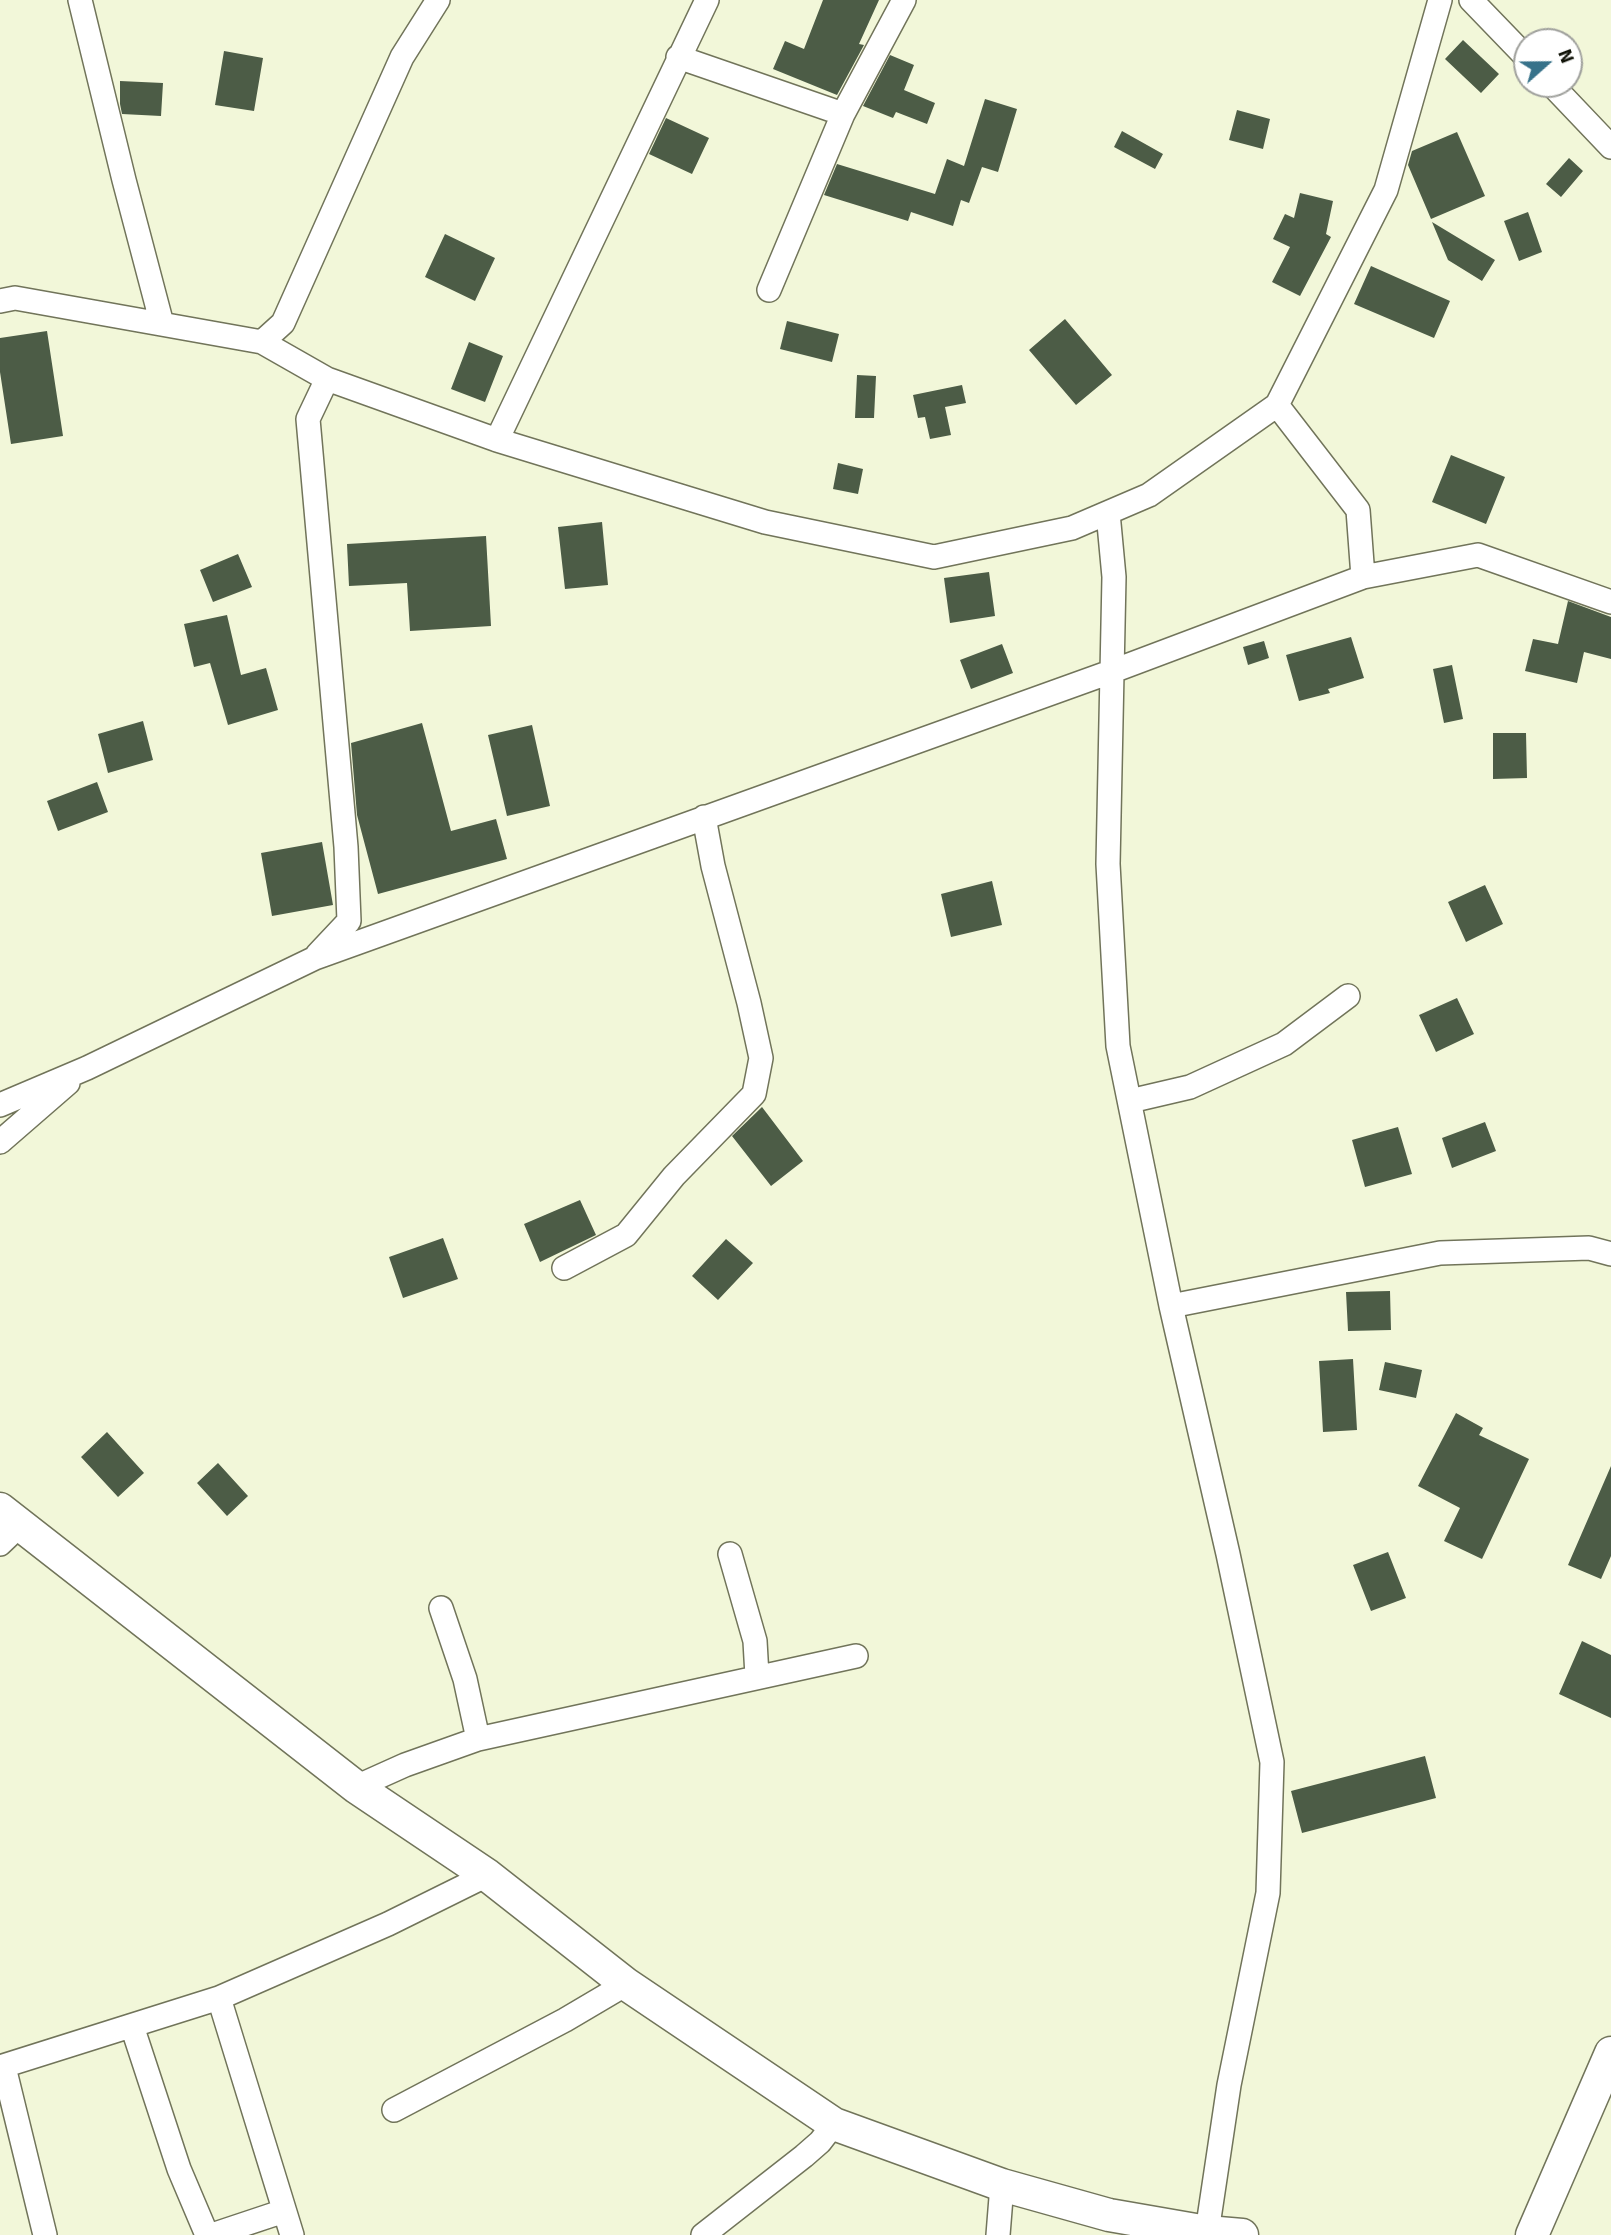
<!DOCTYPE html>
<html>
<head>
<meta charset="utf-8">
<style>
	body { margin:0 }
	#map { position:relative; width:1611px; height:2235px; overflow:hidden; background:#f2f7d9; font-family:Signika,sans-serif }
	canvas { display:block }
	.north { position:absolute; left:1513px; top:28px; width:70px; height:70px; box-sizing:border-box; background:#fff; border:2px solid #a0a19d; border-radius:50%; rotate:69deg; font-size:19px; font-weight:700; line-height:28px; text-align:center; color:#121409 }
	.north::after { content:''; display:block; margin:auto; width:24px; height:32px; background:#37728a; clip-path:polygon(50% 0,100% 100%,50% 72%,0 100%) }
</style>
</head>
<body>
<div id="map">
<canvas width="1611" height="2235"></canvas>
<div class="north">N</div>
</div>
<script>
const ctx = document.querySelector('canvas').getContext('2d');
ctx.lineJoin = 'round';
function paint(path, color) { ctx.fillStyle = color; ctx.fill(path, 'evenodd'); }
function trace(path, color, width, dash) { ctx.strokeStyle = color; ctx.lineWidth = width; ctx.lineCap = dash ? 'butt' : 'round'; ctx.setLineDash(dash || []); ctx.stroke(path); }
paint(new Path2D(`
	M823 0H879L859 44 864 45 837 95 773 69 785 41 804 49Z
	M1463 40 1499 74 1481 93 1445 59Z
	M224 51 263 58 254 111 215 105Z
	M890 55 914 65 904 90 935 103 927 124 896 112 893 118 863 106Z
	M120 81 163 83 161 116 122 114 120 104Z
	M985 99 1017 109 998 172 982 167 969 203 961 200 953 226 911 212 908 221 824 195 837 164 935 194 947 159 964 166Z
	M1237 110 1270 119 1263 149 1229 140Z
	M666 118 709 138 692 174 649 154Z
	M1122 131 1163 154 1155 169 1114 147Z
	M1457 132 1485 196 1431 219 1408 165 1412 151Z
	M1569 158 1583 171 1561 197 1546 184Z
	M1300 193 1333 201 1326 234 1331 237 1300 296 1272 282 1290 247 1273 239 1285 214 1294 218Z
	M1528 212 1542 252 1519 261 1504 221Z
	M1432 222 1495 260 1482 281 1448 260Z
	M445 234 495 258 475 301 425 277Z
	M1371 266 1450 301 1434 338 1354 304Z
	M1065 319 1112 375 1076 405 1029 350Z
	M787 321 839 334 832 362 780 349Z
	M47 331 63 436 11 444 0 372V338Z
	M469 342 503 356 485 402 451 389Z
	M857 375 876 376 874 418H855Z
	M962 385 966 403 945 407 951 435 930 439 925 417 918 418 913 395Z
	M1451 455 1505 477 1486 524 1432 502Z
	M838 463 863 469 858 494 833 489Z
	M602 522 608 585 565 589 558 527Z
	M486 536 491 626 410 631 407 583 349 586 347 544Z
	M238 554 252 587 213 602 200 570Z
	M989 572 995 616 950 623 944 578Z
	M1568 601 1611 617V659L1584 652 1577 683 1525 671 1533 639 1558 644Z
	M227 615 241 675 266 668 278 710 228 725 210 663 194 667 184 624Z
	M1351 637 1364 678 1328 689 1330 693 1299 701 1286 655Z
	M1264 641 1269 658 1248 665 1243 647Z
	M1002 644 1013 673 971 689 960 660Z
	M1452 665 1463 719 1444 723 1433 669Z
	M143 721 153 760 108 773 98 734Z
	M422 723 451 831 496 819 507 859 378 894 357 815 351 743Z
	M532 725 550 806 507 816 488 735Z
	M1493 733H1526L1527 778 1493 779Z
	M97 782 108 812 58 831 47 801Z
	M322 842 333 905 272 916 261 853Z
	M992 881 1002 925 951 937 941 894Z
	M1485 885 1503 924 1466 942 1448 902Z
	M1457 998 1474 1034 1436 1052 1419 1015Z
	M762 1107 803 1161 771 1186 732 1136Z
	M1485 1122 1496 1151 1452 1168 1442 1138Z
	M1398 1127 1412 1174 1365 1187 1352 1140Z
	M580 1200 596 1235 540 1262 524 1224Z
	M443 1238 458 1279 403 1298 389 1257Z
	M726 1239 753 1263 718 1300 692 1276Z
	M1390 1291 1391 1330 1348 1331 1346 1292Z
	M1353 1359 1357 1430 1323 1432 1319 1361Z
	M1385 1362 1422 1370 1416 1398 1379 1390Z
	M1456 1413 1483 1428 1479 1435 1529 1459 1482 1559 1444 1541 1460 1508 1418 1486Z
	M107 1432 144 1473 118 1497 81 1457Z
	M218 1463 248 1496 227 1516 197 1483Z
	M1611 1466V1556L1601 1579 1568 1565Z
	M1388 1552 1406 1598 1371 1611 1353 1565Z
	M1582 1641 1611 1655V1718L1559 1694Z
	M1425 1756 1436 1798 1302 1833 1291 1791Z`), '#4c5c46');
const minor = new Path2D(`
	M80 0 124 180 162 324
	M1471 0 1527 58
	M678 57 843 114 904 0
	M1551 84 1611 147
	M769 290 843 114
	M0 301 15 298 262 342 327 379 497 440 765 522 934 557 1072 528 1149 495 1277 405 1386 190 1440 0
	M262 342 283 323 402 57 438 0
	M1277 405 1358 510 1363 577
	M497 440 707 0
	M1108 513 1114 577 1108 864 1118 1046 1171 1306 1228 1554 1272 1762 1268 1893 1229 2085 1207 2232
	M317 955 349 921 346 847 308 419 327 379
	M1130 1101 1190 1087 1284 1044 1348 996
	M0 1105 87 1068 315 958 1113 671 1363 577 1478 555 1611 602
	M0 1142 68 1083
	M564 1268 626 1235 674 1176 754 1094 761 1058 749 1003 713 866 704 817
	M1171 1306 1440 1253 1589 1248 1611 1254
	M0 1544 21 1524
	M730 1554 755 1641 757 1676
	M441 1608 465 1679 478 1739
	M356 1787 405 1765 478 1739 856 1656
	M219 1998 292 2235
	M132 2026 179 2169 207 2235
	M0 2067 219 1998 388 1924 487 1875
	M4 2067 45 2235
	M394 2110 565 2020 626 1984
	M212 2235 284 2211
	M703 2235 804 2156 820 2142 834 2124
	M998 2235 1002 2185`);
const secondary = new Path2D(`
	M0 1509 356 1787 487 1875 626 1984 834 2124 1002 2185 1109 2215 1207 2232 1242 2235
	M1532 2235 1611 2053`);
trace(minor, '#71745a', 26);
trace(secondary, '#71745a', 35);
trace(minor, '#fff', 23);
trace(secondary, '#fff', 32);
</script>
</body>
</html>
